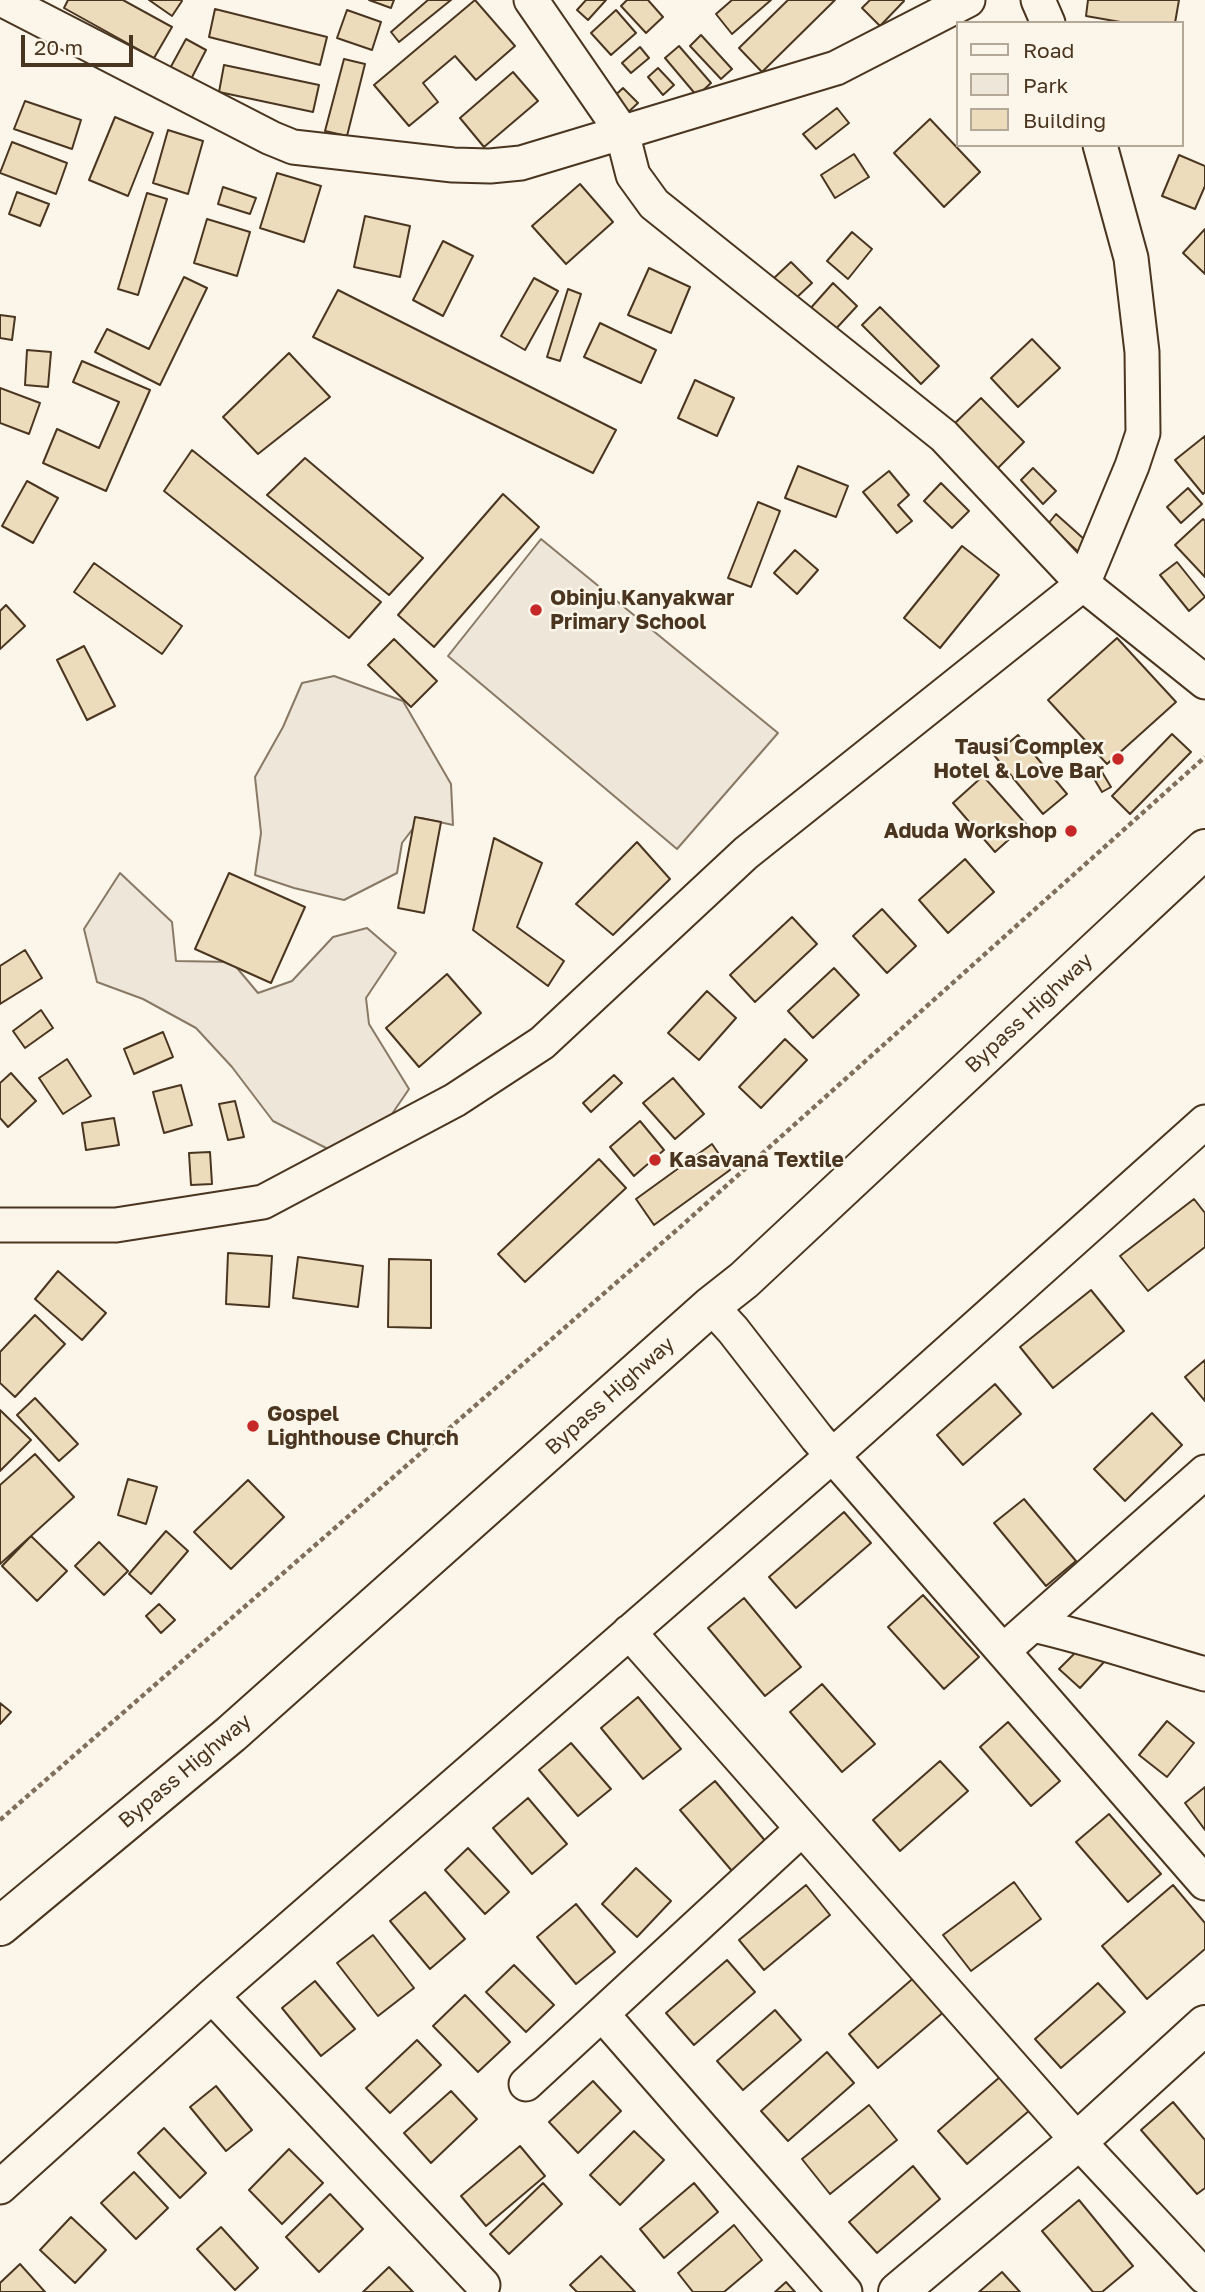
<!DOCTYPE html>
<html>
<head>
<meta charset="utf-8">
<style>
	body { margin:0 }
	#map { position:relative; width:1205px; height:2292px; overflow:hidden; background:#fbf6e9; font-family:"Golos Text",sans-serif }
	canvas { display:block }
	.legend { position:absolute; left:956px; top:21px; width:228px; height:126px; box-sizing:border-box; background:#fbf6e9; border:2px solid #b4a999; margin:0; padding:9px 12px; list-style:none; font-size:21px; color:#4a3520 }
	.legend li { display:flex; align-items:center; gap:14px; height:35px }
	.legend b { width:35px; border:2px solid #b4a999 }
	.scale { position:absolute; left:21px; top:35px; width:112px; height:32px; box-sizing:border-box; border:4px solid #4a3520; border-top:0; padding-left:9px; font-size:21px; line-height:24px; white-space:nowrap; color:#4a3520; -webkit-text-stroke:5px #fbf6e9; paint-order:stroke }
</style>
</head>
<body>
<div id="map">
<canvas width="1205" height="2292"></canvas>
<ul class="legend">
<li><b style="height:9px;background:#fbf6e9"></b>Road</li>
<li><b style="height:19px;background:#ede6d9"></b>Park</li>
<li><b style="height:19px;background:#ecdcbc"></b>Building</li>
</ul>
<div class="scale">20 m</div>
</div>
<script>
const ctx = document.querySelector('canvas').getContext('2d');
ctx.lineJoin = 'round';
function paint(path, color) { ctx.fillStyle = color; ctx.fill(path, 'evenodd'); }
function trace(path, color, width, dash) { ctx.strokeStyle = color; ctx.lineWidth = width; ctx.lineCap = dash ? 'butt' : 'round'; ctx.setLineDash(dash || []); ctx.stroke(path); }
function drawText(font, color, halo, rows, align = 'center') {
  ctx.font = font + ' "Golos Text",sans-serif'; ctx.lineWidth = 5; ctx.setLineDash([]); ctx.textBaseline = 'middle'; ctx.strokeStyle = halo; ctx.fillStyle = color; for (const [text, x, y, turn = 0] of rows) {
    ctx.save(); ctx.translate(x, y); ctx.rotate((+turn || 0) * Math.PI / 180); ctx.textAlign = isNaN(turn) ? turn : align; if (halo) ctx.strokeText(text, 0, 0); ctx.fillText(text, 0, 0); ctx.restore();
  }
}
const green = new Path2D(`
	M541 539 778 733 677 849 448 656Z
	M334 676 403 701 451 784 453 825 421 818 402 843 397 873 344 900 294 888 255 875 261 833 255 777 283 727 302 683Z
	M120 873 172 922 176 961 232 962 258 993 292 981 333 937 367 928 396 953 366 998 369 1024 409 1089 379 1133 336 1153 273 1121 232 1067 196 1028 143 999 97 982 84 929Z`);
paint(green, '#ede6d9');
trace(green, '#887966', 2);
const building = new Path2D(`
	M68 0H123L172 27 154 58 64 8Z
	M149 0H181L182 1 172 16Z
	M369 0H394L391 8Z
	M428 0H451L399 42 391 32Z
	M475 0 515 46 476 80 455 56 423 83 438 102 409 126 374 85Z
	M586 0H606L588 20 577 10Z
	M627 0H648L663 17 646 33 621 6Z
	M732 0H771L732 34 716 14Z
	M788 0H835L762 72 739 48Z
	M870 0H903L904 1 880 26 862 8Z
	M1088 0H1179L1175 23H1126L1086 16Z
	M215 9 327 37 320 65 209 37Z
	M347 10 381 22 372 50 337 38Z
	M616 10 636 33 611 55 591 33Z
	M701 35 732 69 721 79 690 46Z
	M186 39 206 50 189 83 168 72Z
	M679 46 711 83 697 96 665 58Z
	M640 47 649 58 631 73 622 63Z
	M344 59 365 64 347 136 325 131Z
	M224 65 319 85 313 112 219 92Z
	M658 68 674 85 663 95 648 77Z
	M513 72 538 101 484 147 460 118Z
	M623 88 638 103 623 117 608 102Z
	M25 101 81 120 72 149 14 129Z
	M837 108 849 123 816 149 803 134Z
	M115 117 153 133 128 196 89 180Z
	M930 119 980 172 944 207 894 153Z
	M168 130 203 141 188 194 153 183Z
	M12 142 67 163 56 194 0 173Z
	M854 154 869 177 835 198 821 175Z
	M1179 155 1205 166V186L1195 209 1162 196Z
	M277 173 321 186 304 242 260 228Z
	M580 184 613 222 566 264 532 226Z
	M223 187 256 198 250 214 218 204Z
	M17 192 49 204 40 226 9 214Z
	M147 193 167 199 138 295 118 289Z
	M365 216 410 226 400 277 354 267Z
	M207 219 250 232 237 276 194 263Z
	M1205 229V274L1183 253Z
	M852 232 872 249 848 279 827 261Z
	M443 241 473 256 443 316 413 300Z
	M791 262 812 283 794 300 773 279Z
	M649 268 690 287 671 333 628 315Z
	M184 277 207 288 160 385 95 352 107 329 149 349Z
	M534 278 558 291 525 350 501 336Z
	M833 283 857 306 833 332 809 310Z
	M568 289 581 294 560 361 547 357Z
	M338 290 616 430 593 473 313 337Z
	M880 307 939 366 921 384 862 325Z
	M0 315 15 317 12 340 0 338Z
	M600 323 656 350 641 383 584 357Z
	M1032 339 1060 368 1018 407 991 378Z
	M27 350 51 352 48 387 25 385Z
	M289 353 330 397 258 454 223 417Z
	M82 361 150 390 106 491 43 463 57 429 99 448 119 402 73 382Z
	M695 380 734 398 717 436 678 418Z
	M0 388 40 403 29 434 0 423Z
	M981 398 1024 442 996 470 953 425Z
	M1205 436V492L1203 494 1175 460Z
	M192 450 381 602 349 638 164 491Z
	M305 458 423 558 389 595 267 495Z
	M798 466 848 486 836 517 785 498Z
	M1033 468 1056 491 1043 504 1021 480Z
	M889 471 909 495 898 505 912 521 897 533 863 492Z
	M27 481 58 498 33 543 2 526Z
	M941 483 969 511 952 528 924 501Z
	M1188 488 1202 504 1181 523 1167 507Z
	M503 494 539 527 434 647 398 615Z
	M758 502 780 511 751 587 728 578Z
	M1056 514 1094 548 1085 558 1048 524Z
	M1203 519 1205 521V577L1175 545Z
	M962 546 999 575 940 648 904 618Z
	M795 550 818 570 797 594 774 573Z
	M1177 562 1205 597 1189 611 1160 575Z
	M94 563 182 626 162 654 74 592Z
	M6 605 25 626 0 649V611Z
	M1117 638 1176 702 1107 764 1048 700Z
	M394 639 437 681 411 707 368 665Z
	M84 646 115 706 87 720 57 660Z
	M1172 734 1191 752 1130 814 1112 796Z
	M1018 735 1067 794 1043 814 994 755Z
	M1099 767 1111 787 1102 792 1090 772Z
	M983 776 1026 824 995 852 953 803Z
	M415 817 441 822 424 913 398 908Z
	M494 838 542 863 517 927 564 961 548 986 473 930Z
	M637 842 670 879 613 935 576 904Z
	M965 859 994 892 948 933 919 900Z
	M229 873 305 907 271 983 195 949Z
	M882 909 916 946 887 973 853 936Z
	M792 917 817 944 755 1002 730 975Z
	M25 950 42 978 0 1004V966Z
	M834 968 859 995 813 1038 788 1011Z
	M447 974 481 1013 419 1067 386 1028Z
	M707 991 736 1018 699 1060 668 1033Z
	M41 1010 53 1028 25 1048 13 1031Z
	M163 1032 173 1057 134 1074 124 1049Z
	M785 1039 807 1060 761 1108 739 1087Z
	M67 1059 91 1096 63 1114 39 1078Z
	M11 1073 36 1101 8 1127 0 1118V1083Z
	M614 1075 622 1083 591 1112 583 1103Z
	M673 1078 704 1114 675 1139 643 1103Z
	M181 1085 192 1125 164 1133 153 1092Z
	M235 1101 244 1137 228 1140 219 1104Z
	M114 1118 119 1145 86 1150 82 1123Z
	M640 1121 664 1150 634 1176 610 1147Z
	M712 1144 730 1170 654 1225 636 1199Z
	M210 1152 212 1184 191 1185 189 1153Z
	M599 1159 626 1188 525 1282 498 1254Z
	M1194 1199 1205 1213V1247L1148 1291 1120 1256Z
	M228 1253 272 1256 269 1307 226 1304Z
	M298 1257 363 1266 358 1307 293 1298Z
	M389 1259 431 1260V1328L388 1327Z
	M58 1271 106 1313 82 1340 35 1299Z
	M1091 1290 1124 1331 1053 1388 1020 1347Z
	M35 1315 65 1344 15 1397 0 1383V1352Z
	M1205 1360V1401L1185 1377Z
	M995 1384 1021 1414 963 1465 937 1435Z
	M35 1398 78 1444 59 1461 17 1415Z
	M0 1410 31 1440 0 1471Z
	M1152 1413 1182 1445 1125 1501 1094 1469Z
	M35 1454 74 1497 0 1564V1485Z
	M128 1479 157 1487 146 1524 118 1515Z
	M248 1480 284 1517 231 1569 194 1532Z
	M1024 1499 1076 1561 1046 1586 994 1523Z
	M844 1512 871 1543 796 1608 769 1577Z
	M166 1531 188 1551 151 1594 129 1574Z
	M31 1536 67 1571 37 1601 2 1566Z
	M99 1542 128 1571 104 1595 75 1566Z
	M923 1595 979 1657 944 1689 888 1627Z
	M744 1598 801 1667 765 1696 708 1628Z
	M159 1604 175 1620 161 1633 146 1616Z
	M1084 1644 1104 1662 1080 1688 1059 1669Z
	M822 1684 875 1744 842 1772 790 1712Z
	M638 1697 681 1749 643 1779 601 1728Z
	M0 1703 11 1712 0 1724Z
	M1167 1721 1194 1743 1167 1777 1139 1755Z
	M1008 1722 1060 1781 1031 1806 980 1747Z
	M571 1743 611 1789 578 1816 539 1770Z
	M940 1761 968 1791 900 1851 873 1820Z
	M715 1781 767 1843 732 1871 680 1810Z
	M1205 1787V1830L1185 1803Z
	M528 1798 567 1844 532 1874 493 1828Z
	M1109 1814 1161 1874 1128 1902 1076 1842Z
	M468 1848 509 1892 485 1914 445 1870Z
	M636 1868 671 1901 637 1937 602 1904Z
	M1014 1882 1041 1919 971 1971 943 1935Z
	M806 1885 830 1915 764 1970 739 1940Z
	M1173 1885 1205 1923V1949L1147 1999 1102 1946Z
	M425 1892 465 1939 430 1969 390 1921Z
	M576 1904 615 1952 576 1984 537 1937Z
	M373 1935 414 1988 378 2016 337 1963Z
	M727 1960 755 1992 694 2045 666 2013Z
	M514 1965 554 2005 526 2032 486 1992Z
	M917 1975 946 2010 878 2068 849 2034Z
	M315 1981 355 2029 321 2056 282 2008Z
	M1098 1983 1125 2012 1061 2068 1035 2039Z
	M465 1995 510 2042 478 2072 433 2026Z
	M775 2010 801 2040 743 2090 717 2061Z
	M417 2040 441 2065 390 2113 366 2088Z
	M827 2052 854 2083 788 2141 761 2111Z
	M1001 2076 1030 2110 967 2164 938 2131Z
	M593 2081 621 2111 578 2153 549 2122Z
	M216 2086 252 2130 226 2151 190 2107Z
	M451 2091 477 2119 431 2163 404 2133Z
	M1173 2102 1205 2140V2188L1197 2194 1141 2130Z
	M869 2105 897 2140 830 2194 802 2159Z
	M164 2128 206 2173 180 2198 138 2153Z
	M634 2131 664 2160 620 2205 590 2175Z
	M520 2146 545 2176 486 2226 461 2196Z
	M289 2149 323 2183 282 2224 249 2190Z
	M913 2166 940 2199 877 2253 849 2222Z
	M134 2172 168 2208 136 2239 101 2203Z
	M543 2183 562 2204 509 2254 490 2234Z
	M694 2183 718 2212 664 2258 640 2229Z
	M330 2194 363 2229 319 2272 286 2237Z
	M1079 2200 1133 2266 1102 2292H1093L1042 2231Z
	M71 2217 106 2250 75 2283 40 2250Z
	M734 2225 762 2260 724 2292H693L678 2273Z
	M221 2227 258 2268 235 2290 197 2249Z
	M601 2256 635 2292H577L570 2285Z
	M20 2264 45 2292H0V2283Z
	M389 2267 413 2292H363Z
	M1002 2272 1020 2292H979Z
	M786 2282 795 2292H775Z`);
paint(building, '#ecdcbc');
trace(building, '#4a3520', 2);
const street = new Path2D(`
	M3 0 271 138 293 147 453 165 490 166 521 163 836 68 968 0
	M531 0 622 132 633 175 654 204 944 436 1083 584 1205 682
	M1038 0 1048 23
	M0 1225H116L263 1202 455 1100 542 1043 746 853 1083 584 1132 466 1143 433 1142 352 1131 258 1100 145
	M711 1306 733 1330 817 1438 1205 1883
	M1033 1625C1091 1638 1148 1658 1205 1674
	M629 1632 1078 2141 1205 2277
	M1003 1651 1205 1472
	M212 1996 483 2285
	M602 2014 845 2292
	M526 2084 802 1829
	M0 2187 212 1996 832 1456 1205 1122`);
const secondary = new Path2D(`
	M898 2292 1078 2141 1205 2025`);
const primary = new Path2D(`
	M0 1926 231 1734 711 1306 744 1280 1205 849`);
trace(street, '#4a3520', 37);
trace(secondary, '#4a3520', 42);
trace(primary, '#4a3520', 42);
trace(new Path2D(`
	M0 1820 679 1228 1205 757`), '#7f6f5c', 4.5, [5, 3.5]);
trace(street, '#fbf6e9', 33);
trace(secondary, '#fbf6e9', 38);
trace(primary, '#fbf6e9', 38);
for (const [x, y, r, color] of [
	[536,610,7,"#c62828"],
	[1118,759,7,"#c62828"],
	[1071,831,7,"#c62828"],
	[655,1160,7,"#c62828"],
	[253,1426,7,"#c62828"]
]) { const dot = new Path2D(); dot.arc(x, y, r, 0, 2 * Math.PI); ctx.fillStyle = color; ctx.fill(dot); trace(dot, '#fbf6e9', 2.5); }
drawText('bold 21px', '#4a3520', '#fbf6e9', [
	["Obinju Kanyakwar",550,598],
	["Primary School",550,622],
	["Tausi Complex",1104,747,"right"],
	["Hotel & Love Bar",1104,771,"right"],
	["Aduda Workshop",1057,831,"right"],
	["Kasavana Textile",669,1160],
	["Gospel",267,1414],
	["Lighthouse Church",267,1438]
], 'left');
drawText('21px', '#4a3520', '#fbf6e9', [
	["Bypass Highway",1029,1013,-43],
	["Bypass Highway",610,1396,-42],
	["Bypass Highway",185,1771,-40]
]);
</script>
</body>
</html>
